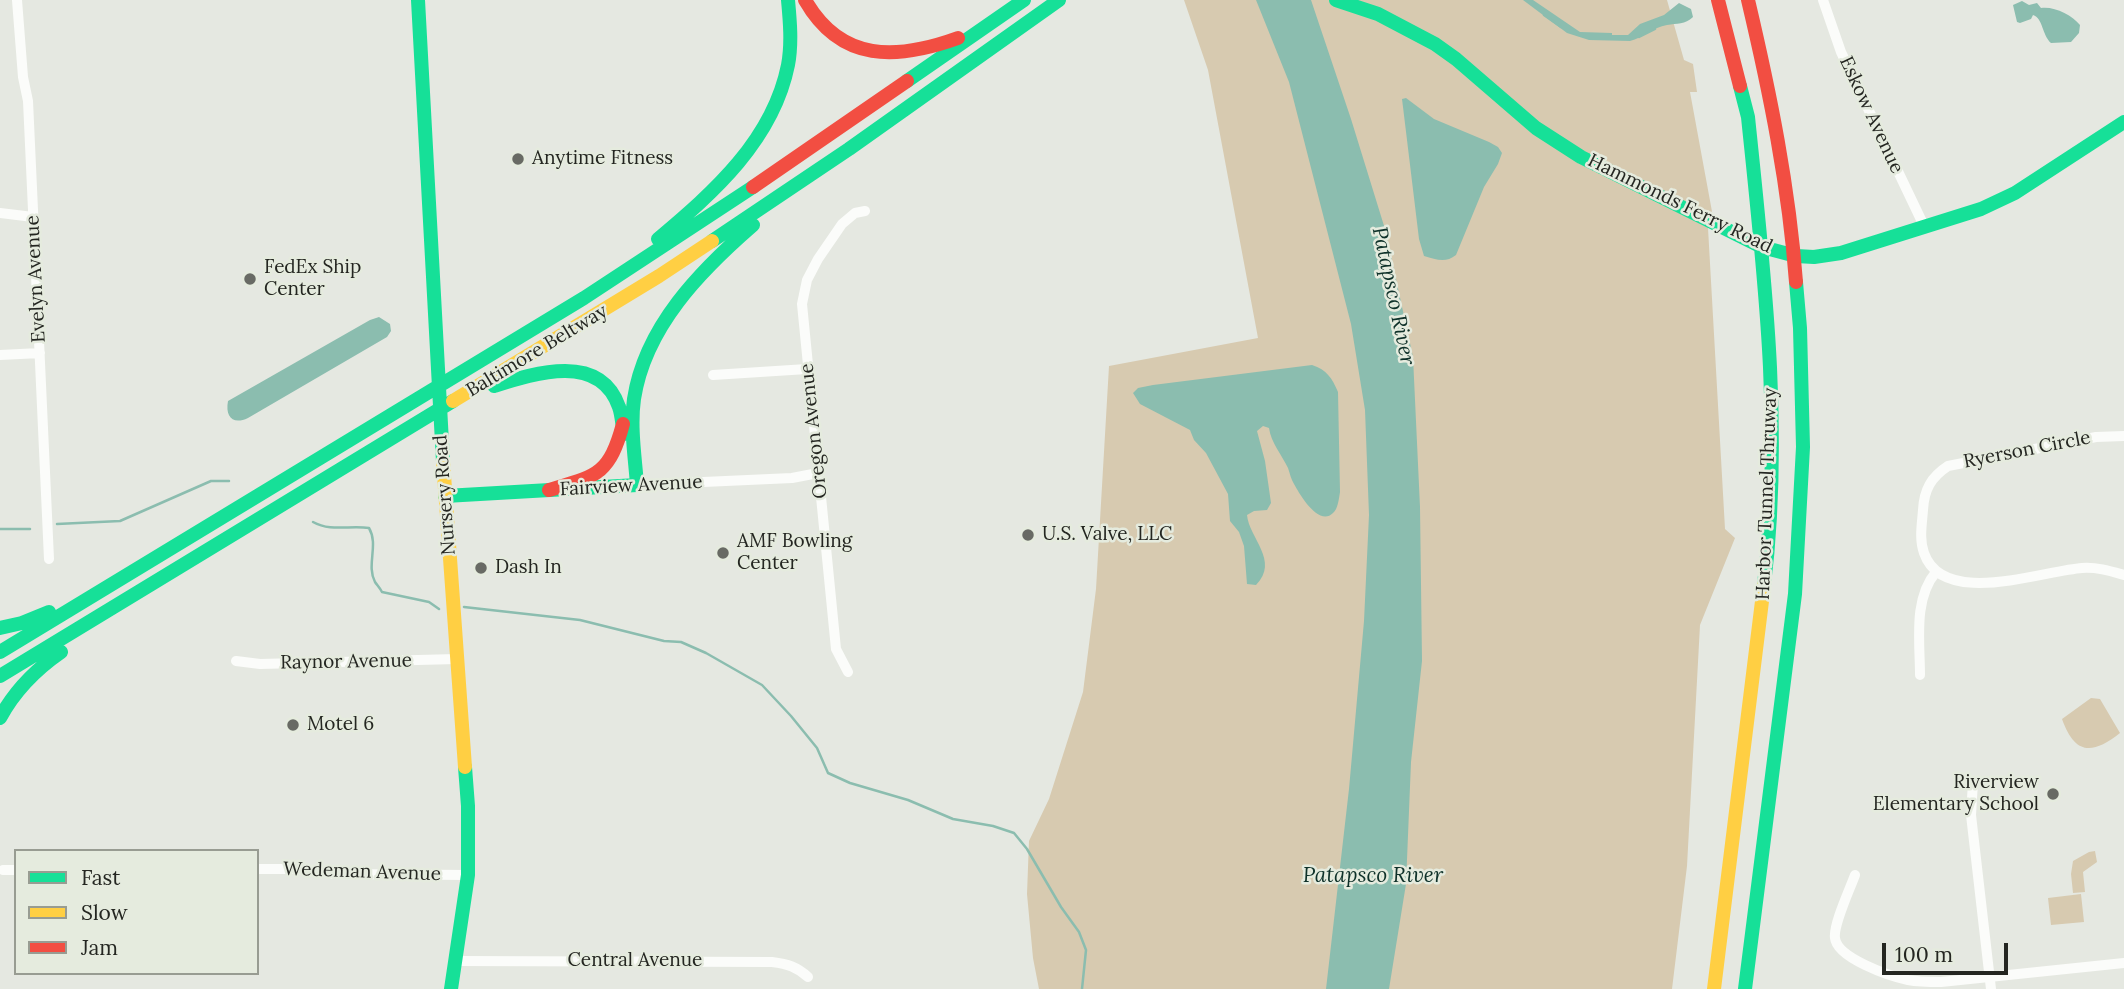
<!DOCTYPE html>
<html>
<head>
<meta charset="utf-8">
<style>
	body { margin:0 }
	#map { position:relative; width:2124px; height:989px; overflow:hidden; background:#e5e8e1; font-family:Lora,serif }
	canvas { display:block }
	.legend { position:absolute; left:14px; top:849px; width:245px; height:126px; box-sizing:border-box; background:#e5ebde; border:2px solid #989c92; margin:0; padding:9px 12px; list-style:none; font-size:21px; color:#242621 }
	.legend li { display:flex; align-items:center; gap:14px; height:35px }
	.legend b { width:35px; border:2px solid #989c92 }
	.scale { position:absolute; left:1882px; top:943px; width:126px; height:32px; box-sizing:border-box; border:4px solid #242621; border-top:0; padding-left:9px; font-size:21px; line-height:24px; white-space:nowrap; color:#242621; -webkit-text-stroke:5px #e5ebde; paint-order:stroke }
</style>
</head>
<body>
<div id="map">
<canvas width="2124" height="989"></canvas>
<ul class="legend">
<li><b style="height:9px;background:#16e098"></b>Fast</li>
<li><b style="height:9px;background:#ffcf43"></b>Slow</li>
<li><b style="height:9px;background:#f24e42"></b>Jam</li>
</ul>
<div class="scale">100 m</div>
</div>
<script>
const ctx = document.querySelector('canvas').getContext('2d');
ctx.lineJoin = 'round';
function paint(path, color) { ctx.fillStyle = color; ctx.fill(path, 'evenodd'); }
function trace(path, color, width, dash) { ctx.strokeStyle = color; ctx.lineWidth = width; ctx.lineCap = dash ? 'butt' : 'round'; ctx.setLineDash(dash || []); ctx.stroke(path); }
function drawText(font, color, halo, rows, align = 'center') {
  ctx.font = font + ' Lora,serif'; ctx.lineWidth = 5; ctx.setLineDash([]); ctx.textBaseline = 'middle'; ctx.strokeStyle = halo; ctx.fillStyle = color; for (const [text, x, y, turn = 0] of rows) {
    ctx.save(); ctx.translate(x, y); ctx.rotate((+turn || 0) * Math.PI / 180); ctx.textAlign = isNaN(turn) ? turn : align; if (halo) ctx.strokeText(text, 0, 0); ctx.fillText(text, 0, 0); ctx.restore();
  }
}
paint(new Path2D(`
	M1184 0H1667L1684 60 1693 64 1697 92H1690L1713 217 1708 228 1725 529 1735 538 1700 625 1687 866 1672 989H1039L1033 958 1027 894 1029 841 1049 799 1083 692 1096 589 1109 366 1258 338 1208 70Z
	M2091 698 2100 699 2120 733C2092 755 2075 755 2062 719Z
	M2095 851 2097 862 2083 872 2085 892 2073 893 2071 874 2073 861 2089 852Z
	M2081 894 2084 922 2051 925 2048 898Z`), '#d7cab0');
paint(new Path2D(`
	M1256 0H1311L1351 119 1385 229 1413 357 1420 507 1422 661 1411 762 1406 884 1389 989H1326L1349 789 1364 621 1369 515 1365 410 1351 324 1289 82Z
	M1523 0H1533L1580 32 1612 33V35H1628L1640 24 1664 15 1679 3 1691 9 1693 17C1685 25 1677 23 1667 25 1653 27 1643 38 1630 41L1589 40 1567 33Z
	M2022 1 2029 5 2037 3 2041 8C2054 6 2072 15 2080 25L2079 33 2071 42 2051 43C2042 35 2043 18 2033 15L2031 19 2020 23 2017 22 2013 5Z
	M1406 98 1434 119 1489 142 1498 147 1502 153 1498 164 1484 187 1456 255C1446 263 1437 260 1424 256L1419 239 1403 107 1402 99Z
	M379 317 390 324 391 331 387 337 248 418C233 425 225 417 228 401L370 320Z
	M1312 365C1327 370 1332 378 1338 392L1340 492C1339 498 1338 509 1333 513 1319 527 1300 495 1294 484 1291 479 1290 474 1288 468 1282 455 1271 443 1269 428L1263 426 1257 431 1265 461 1271 503 1267 510 1254 511 1247 515C1249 538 1280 561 1256 585L1247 584 1244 546 1239 532 1230 521 1228 494 1206 453 1194 440 1190 430 1140 404 1133 393 1138 388 1153 385Z`), '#8bbdaf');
trace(new Path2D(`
	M1544 15 1561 27
	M1639 37 1655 29
	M313 522C331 532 350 525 369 528 379 545 366 565 375 582 377 585 380 588 382 592L429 602 439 609
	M57 524 120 521 211 481H229
	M0 529H30
	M464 607 580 620 664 641 681 642 706 653 762 685 791 716 817 748 828 773 850 783 908 800 953 819 993 826 1014 833 1027 849 1061 907 1079 932 1086 950 1082 989`), '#8bbdaf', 2.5);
trace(new Path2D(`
	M17 0 23 77 28 101 49 559
	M1823 0 1841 52 1925 228
	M0 213 33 217
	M0 355 40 353
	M713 375 807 369
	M2124 436 2096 437 1948 466C1931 477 1924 490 1923 510 1922 524 1919 539 1924 553 1943 608 2041 571 2082 568 2097 567 2110 571 2124 575
	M637 485 792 478 818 473
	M236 661 260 664 457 659
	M848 672 836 649 802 304 807 280 818 259 842 224 855 213 865 211
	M1920 675C1920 642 1913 599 1936 572
	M1973 782 1971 815 1991 989
	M257 869H299L335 874 468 875
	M3 870H16
	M1855 875C1850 889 1833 925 1835 938 1837 958 1889 976 1908 980 1919 982 1930 982 1941 982L2124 963
	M456 961 772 962C788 964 797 967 808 977`), '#fbfcfa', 10);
trace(new Path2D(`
	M418 0 443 461
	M1336 0 1378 14 1435 44 1456 59 1536 128 1581 157 1762 247 1796 256 1814 257 1841 253 1981 209 2015 193 2124 122
	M907 81 1024 0
	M1740 86 1748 117C1764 272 1783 429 1764 585
	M658 239C714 192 773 140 788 65 792 44 790 21 788 0
	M712 241 849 149 1059 0
	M494 386C535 373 600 352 619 407 622 415 622 425 624 434
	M637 485C635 457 630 427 634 399 645 327 700 271 753 225
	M445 496 637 485
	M0 628 22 623 49 612
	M0 652 584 298 753 187
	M0 676 453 401
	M0 718C15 690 35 670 61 652
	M451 989 468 875V806L465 767
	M1745 989 1795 594 1803 447 1800 328 1796 282`), '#16e098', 14);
trace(new Path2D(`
	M453 401 659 276 712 241
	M443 461 465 767
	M1714 989 1764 585`), '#ffcf43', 14);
trace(new Path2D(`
	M805 0C841 63 897 60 958 38
	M1718 0 1740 86
	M1748 0C1770 93 1789 187 1796 282
	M753 187 907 81
	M549 490C597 476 609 475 623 424`), '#f24e42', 14);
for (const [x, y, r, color] of [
	[518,159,7,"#686a64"],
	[250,279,7,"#686a64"],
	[1028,535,7,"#686a64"],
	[723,553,7,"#686a64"],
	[481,568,7,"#686a64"],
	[293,725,7,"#686a64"],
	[2053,794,7,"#686a64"]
]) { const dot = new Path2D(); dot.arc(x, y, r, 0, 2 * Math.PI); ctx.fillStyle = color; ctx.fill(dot); trace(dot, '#e5ebde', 2.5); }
drawText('19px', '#242621', '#e5ebde', [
	["Eskow Avenue",1871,115,65],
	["Hammonds Ferry Road",1680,204,26],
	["Evelyn Avenue",36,279,-93],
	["Baltimore Beltway",537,351,-31],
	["Oregon Avenue",814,431,-96],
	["Ryerson Circle",2027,450,-11],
	["Fairview Avenue",631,486,-3],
	["Harbor Tunnel Thruway",1767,494,-88],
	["Nursery Road",445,495,-94],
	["Raynor Avenue",346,662,-1],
	["Wedeman Avenue",362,872,2],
	["Central Avenue",635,961]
]);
drawText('19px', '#242621', '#e5ebde', [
	["Anytime Fitness",532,159],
	["FedEx Ship",264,268],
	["Center",264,290],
	["U.S. Valve, LLC",1042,535],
	["AMF Bowling",737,542],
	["Center",737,564],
	["Dash In",495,568],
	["Motel 6",307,725],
	["Riverview",2039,783,"right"],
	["Elementary School",2039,805,"right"]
], 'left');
drawText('italic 21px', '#0e3129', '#e5ebde', [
	["Patapsco River",1393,296,78],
	["Patapsco River",1373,876]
]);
</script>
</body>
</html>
